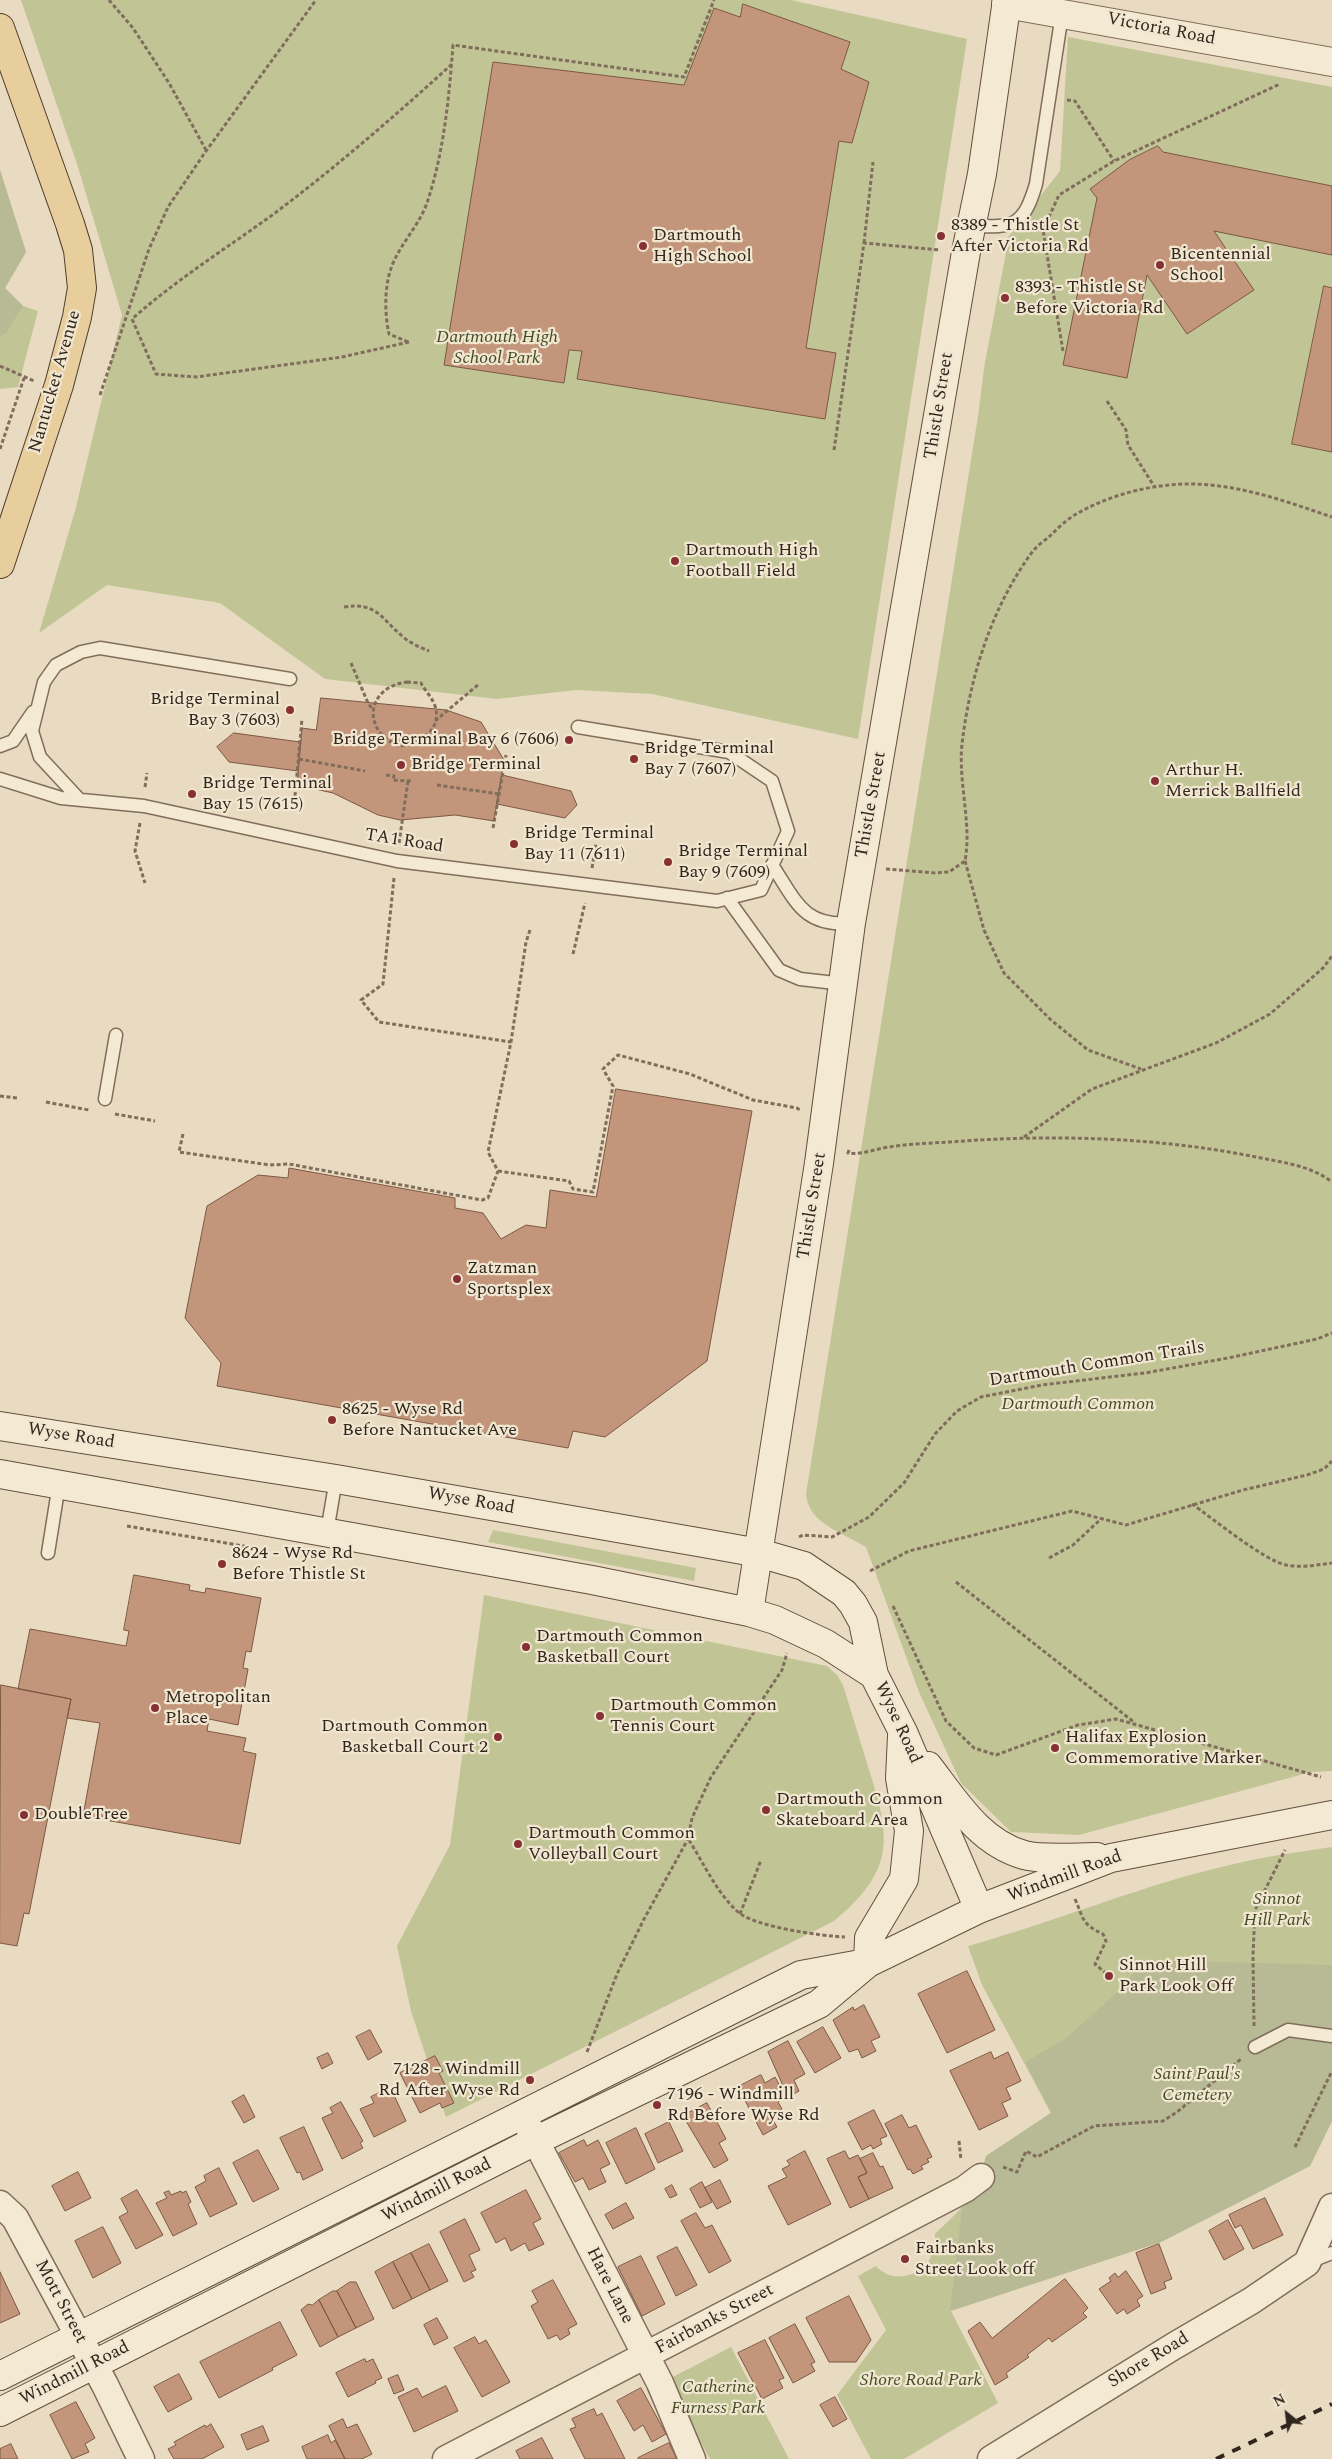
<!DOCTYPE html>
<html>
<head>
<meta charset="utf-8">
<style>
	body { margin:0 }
	#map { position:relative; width:1332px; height:2459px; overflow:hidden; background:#e8dbc1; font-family:Spectral,serif }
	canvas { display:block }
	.north { position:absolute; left:1262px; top:2389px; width:50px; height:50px; -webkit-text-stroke:4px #f1e6d0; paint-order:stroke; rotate:331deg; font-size:14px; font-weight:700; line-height:20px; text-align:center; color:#31261d }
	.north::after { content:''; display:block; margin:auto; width:18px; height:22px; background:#31261d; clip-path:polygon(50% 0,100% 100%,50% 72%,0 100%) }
</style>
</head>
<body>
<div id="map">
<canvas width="1332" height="2459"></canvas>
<div class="north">N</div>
</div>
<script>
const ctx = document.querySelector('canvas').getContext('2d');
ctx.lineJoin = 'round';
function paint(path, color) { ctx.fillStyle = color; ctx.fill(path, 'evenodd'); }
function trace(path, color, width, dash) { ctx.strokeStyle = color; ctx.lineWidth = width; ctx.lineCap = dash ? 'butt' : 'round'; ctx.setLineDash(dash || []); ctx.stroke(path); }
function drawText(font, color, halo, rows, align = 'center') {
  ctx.font = font + ' Spectral,serif'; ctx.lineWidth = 4.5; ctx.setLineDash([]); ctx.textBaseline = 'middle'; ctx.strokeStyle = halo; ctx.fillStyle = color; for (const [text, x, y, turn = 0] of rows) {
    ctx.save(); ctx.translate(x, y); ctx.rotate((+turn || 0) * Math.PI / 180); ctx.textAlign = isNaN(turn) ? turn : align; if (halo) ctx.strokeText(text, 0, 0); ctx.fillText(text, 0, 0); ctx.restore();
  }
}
paint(new Path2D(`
	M21 0H791L967 39 858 739 652 694 576 690 497 699 325 679 220 603 107 585 39 633 75 511 122 315 78 167Z
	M1068 37 1332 87V1771L1311 1772 1079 1835 1011 1832 961 1783 919 1692 866 1547C844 1533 808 1524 806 1494L978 416 985 362 1006 253 1004 242 1060 171Z
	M0 170 26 252 5 288 23 306 38 311 18 387 0 389Z
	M493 1530 696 1568 694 1581 488 1542Z
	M484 1595 827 1666 837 1675 843 1685C852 1714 861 1744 870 1773 892 1841 893 1872 834 1921L446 2117 411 2011 397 1946 450 1845Z
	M1332 1847V2121L1310 2166 1161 2242 951 2311 998 2403 904 2459H871L837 2395 886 2330 858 2276 876 2266C892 2282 906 2277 925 2269L935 2248V2234C963 2207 977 2196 986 2156L1051 2113 982 1985 968 1946C1058 1921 1144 1884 1234 1864 1266 1856 1299 1852 1332 1847Z
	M731 2347 789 2459H710L667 2380Z`), '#c1c596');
paint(new Path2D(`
	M0 170 26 252 5 288 23 306 6 333 0 336Z
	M1144 1960 1332 1965V2121L1310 2166 1161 2242 950 2311 962 2208C976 2192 981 2176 986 2156L1051 2113 1025 2062 1065 2039 1121 1989Z`), '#b7ba95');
const building = new Path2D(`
	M743 4 850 42 841 69 869 82 852 143 839 141 806 348 836 353 825 419 577 379 582 351 569 350 564 383 444 365 493 62 684 85 714 8 740 17Z
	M1158 146 1163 152 1332 186V255L1214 231 1254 290 1187 334 1147 275 1127 378 1063 365 1097 198 1090 189 1129 160Z
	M1324 286 1332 288V452L1292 444Z
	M321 698 446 710 481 722 504 760 494 821 455 815 400 820 378 815 333 793 297 785 302 728 316 730Z
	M234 733 300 742 298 771 229 762 217 747Z
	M502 775 571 791 577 805 565 818 497 804Z
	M616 1089 752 1111 707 1361 605 1437 573 1431 568 1448 217 1386 221 1363 185 1318 207 1206 258 1175 288 1178 289 1168 455 1198V1208L483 1213 501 1239 526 1225 546 1228 550 1190 596 1197Z
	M134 1575 190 1585 189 1590 205 1593 206 1588 261 1598 251 1652 246 1651 243 1668 248 1669 238 1725 209 1719 207 1731 246 1738 243 1751 256 1754 240 1844 83 1816 100 1723 67 1718 71 1699 18 1689 30 1629 126 1646 129 1631 124 1630Z
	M1 1685 71 1699 29 1914 24 1913 17 1946 0 1943Z
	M967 1971 995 2030 947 2053 918 1994Z
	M864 2005 880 2037 871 2041 876 2051 862 2058 858 2049 849 2052 833 2020 853 2007 854 2010Z
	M823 2027 841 2058 815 2073 797 2042Z
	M370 2030 382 2052 368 2060 356 2037Z
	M788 2041 805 2074 794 2080 799 2091 788 2097 768 2052Z
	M991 2052 994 2059 1008 2052 1021 2081 1006 2088 1011 2099 1002 2103 1008 2116 979 2130 950 2071Z
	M328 2053 333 2063 322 2069 317 2058Z
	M435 2056 443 2071 439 2073 454 2103 442 2108 440 2103 420 2113 400 2073Z
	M761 2075 765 2083 775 2077 786 2097 778 2102 782 2109 770 2115 777 2127 763 2135 738 2087Z
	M387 2089 390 2094 393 2093 406 2121 374 2137 360 2109 374 2103 371 2097Z
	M244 2095 255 2117 244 2123 232 2102Z
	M341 2102 363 2141 360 2143 363 2148 342 2159 322 2118 333 2113 330 2108Z
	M707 2103 726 2139 719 2143 728 2160 714 2168 683 2116Z
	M874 2110 887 2136 880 2139 882 2144 873 2149 871 2145 862 2150 848 2123Z
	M902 2115 909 2128 916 2125 932 2157 927 2159 929 2162 921 2166 923 2169 913 2174 910 2169 908 2170 885 2124Z
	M669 2122 683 2151 658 2163 645 2134Z
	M304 2127 323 2170 303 2180 300 2172 297 2173 280 2138Z
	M636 2128 655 2169 626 2184 606 2143Z
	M584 2140 587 2146 598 2140 610 2164 600 2169 606 2182 589 2190 583 2178 575 2182 559 2153Z
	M258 2150 279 2189 253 2202 233 2163Z
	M805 2151 831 2204 788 2225 768 2186 787 2177 782 2169 790 2165 787 2161Z
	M845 2151 849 2159 858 2155 867 2173 858 2177 869 2199 850 2208 827 2159Z
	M873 2153 880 2167 883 2166 893 2188 869 2199 858 2177 867 2173 860 2159Z
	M219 2168 237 2204 210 2217 195 2187 206 2181 204 2176Z
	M78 2172 91 2198 65 2211 52 2186Z
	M720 2180 731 2202 717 2209 705 2188Z
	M702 2182 712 2202 700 2208 690 2189Z
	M672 2185 677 2195 670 2198 665 2189Z
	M137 2190 163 2235 136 2249 119 2217 128 2212 121 2199Z
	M526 2190 541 2219 533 2223 544 2244 529 2251 525 2243 511 2251 505 2238 496 2243 481 2213Z
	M169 2191 171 2195 181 2191 182 2193 186 2191 191 2202 188 2204 197 2224 173 2236 156 2203 167 2198 164 2193Z
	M1265 2198 1283 2235 1253 2249 1241 2225 1235 2228 1229 2215Z
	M626 2203 634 2218 613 2229 605 2215Z
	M696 2213 705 2228 712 2225 731 2261 709 2273 681 2221Z
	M465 2219 480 2250 469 2255 476 2270 471 2272 474 2277 464 2282 440 2232Z
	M1228 2220 1244 2249 1224 2260 1209 2231Z
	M103 2227 121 2263 93 2278 75 2241Z
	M429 2244 448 2281 430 2290 411 2253Z
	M1159 2244 1172 2279 1164 2282 1166 2288 1151 2294 1136 2253Z
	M677 2247 697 2285 676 2296 657 2257Z
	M411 2253 430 2290 412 2299 393 2262Z
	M641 2256 665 2304 642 2316 618 2267Z
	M393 2262 412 2299 393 2309 375 2272Z
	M1126 2271 1143 2296 1137 2300 1140 2306 1127 2314 1124 2309 1117 2314 1099 2289 1111 2281 1109 2278 1115 2273 1118 2277Z
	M0 2272 20 2314 0 2323Z
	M1065 2279 1088 2308 1083 2313 1087 2317 1052 2342 1049 2338 1027 2355 1029 2357 1006 2373 1008 2377 995 2385 968 2331 980 2322 992 2338Z
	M553 2280 577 2324 568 2329 570 2334 560 2340 557 2335 548 2339 531 2306 538 2302 532 2291Z
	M350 2282H356L374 2319 356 2328 337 2291Z
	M333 2291H337L356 2328 338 2337 319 2300Z
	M849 2296 871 2340 856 2362H829L806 2318Z
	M319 2300 338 2337 320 2347 301 2310 308 2304 312 2305Z
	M437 2318 448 2338 434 2345 424 2325Z
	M280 2322 297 2355 272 2368 273 2370 219 2398 200 2362Z
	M795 2324 815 2362 811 2364 815 2371 793 2383 769 2338Z
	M475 2337 479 2344 486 2340 510 2382 482 2397 454 2348Z
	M765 2340 784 2378 779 2380 783 2388 762 2399 738 2353Z
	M365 2359 366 2362 373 2359 382 2378 375 2381 376 2383 348 2397 336 2373Z
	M179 2374 192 2399 168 2412 154 2387Z
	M398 2375 404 2390 394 2394 388 2379Z
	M446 2386 458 2411 414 2432 398 2397 417 2388 422 2397Z
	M641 2388 666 2434 652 2442 643 2425 634 2431 617 2401Z
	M835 2397 847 2419 833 2427 820 2405Z
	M76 2402 95 2438 85 2444 89 2452 72 2459 50 2415Z
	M594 2409 597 2416 602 2413 625 2459H585L570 2429 576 2427 572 2419Z
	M343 2419 347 2428 357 2424 372 2454 362 2459H345L329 2426Z
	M211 2424 224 2447 202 2459H174L168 2449 176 2445 174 2442 205 2425 206 2427Z
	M263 2426 269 2441 247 2450 241 2435Z
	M328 2435 331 2443 335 2440 345 2459H307L302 2447Z
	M542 2438 553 2459H520L516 2451Z
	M669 2443 677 2459H638V2458Z
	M11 2444 18 2459H0V2449Z`);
paint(building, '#c3967b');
trace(building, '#7c5843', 1);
const service = new Path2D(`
	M972 226C1013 227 1023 228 1036 184L1062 14
	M0 746 13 741 33 712
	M0 779 61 798 144 806 397 861 717 901 761 890 788 831 772 781 729 752 578 727
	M79 799 40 757 32 731 44 682 56 665 81 652 100 648 290 679
	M772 865C796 901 803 927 851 923
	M727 898 779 970 800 979 844 984
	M105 1099 116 1035
	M327 1532 336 1479
	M48 1553 59 1484
	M1255 2047 1288 2030 1332 2036
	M1309 2262 1332 2253`);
const minor = new Path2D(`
	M522 2114 660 2383 692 2459
	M0 2204 15 2218 105 2385 141 2459
	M446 2459 965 2189 981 2177
	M991 2459 1174 2346 1251 2301 1307 2263 1332 2207`);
const tertiary = new Path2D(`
	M1006 4 1332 62`);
const secondary = new Path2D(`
	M0 1426 336 1479 709 1544 759 1553 804 1566 844 1593 853 1604 863 1622 874 1675 903 1732 979 1909
	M0 1474 592 1580 749 1612 775 1620 826 1644 874 1675
	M749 1612 819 1163 851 923 966 252 982 174 1007 0
	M928 1766C955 1801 979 1842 1024 1855 1042 1860 1078 1857 1097 1857
	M868 1963 869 1938 904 1879 909 1831 900 1778 902 1736
	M0 2376 801 1975 866 1963
	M0 2412 535 2141 819 2004 868 1963 979 1909 1111 1858 1332 1815`);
const primary = new Path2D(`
	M0 28 70 224 78 250 82 288 77 317 59 385 0 564`);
trace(service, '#806d5b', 15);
trace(minor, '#806d5b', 29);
trace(tertiary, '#806d5b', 30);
trace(secondary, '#624f3e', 30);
trace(primary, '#4e3c2f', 30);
trace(new Path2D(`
	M109 0 133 28 169 83 206 150
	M1067 100 1075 101 1114 161
	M864 243 873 162
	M408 342 389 334C384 311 384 280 395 259 404 240 420 223 427 203 444 152 449 98 453 45L684 77 714 0
	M409 342 342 357 196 377 156 374 132 319C177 279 227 248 275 213 336 167 395 116 452 64
	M1063 351 1043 230 1059 195 1114 161 1280 84
	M0 366 34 381
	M100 395 149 249 168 207 206 151 316 0
	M1107 401 1126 430 1128 445 1154 486
	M0 449 24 378
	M834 450 864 243 940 250
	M344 607C376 602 380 617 401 635 408 642 419 647 429 651
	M351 663 368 703 373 710
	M407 682 421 683C425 691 432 697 435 706 443 730 418 745 399 746 361 731 366 687 407 682Z
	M435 721 479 684
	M299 759 365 771
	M386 775 394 776 393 780 411 781
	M437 785 499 794
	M145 787 147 773
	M295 796 302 719
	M140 823 135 851 145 883
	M493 828 506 755
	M399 843 408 781
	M965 861 984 930 1004 973 1051 1020 1088 1050 1141 1069
	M592 868 596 844
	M886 869 936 873 949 872 965 861C972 823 958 783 962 744 970 676 992 606 1033 551 1038 545 1045 540 1050 536 1057 529 1065 521 1073 516 1106 496 1147 485 1185 484 1236 483 1285 501 1332 517
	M394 878 383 984 361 1000 379 1022 511 1042
	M573 954 585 903
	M0 1096 17 1098
	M46 1102 89 1110
	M115 1114 155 1121
	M183 1134 179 1152 270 1165 289 1164 482 1200 488 1198 498 1171 488 1152 511 1042 526 942 530 930
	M1024 1137 1092 1089 1216 1043 1270 1014 1323 968 1332 956
	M849 1150 848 1153C862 1155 875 1149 889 1147 909 1144 930 1143 950 1142 1053 1134 1159 1137 1261 1158 1286 1163 1311 1166 1332 1182
	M498 1171 569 1181 573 1189 593 1192 613 1086 603 1069 618 1055 690 1074 753 1100 797 1108 801 1111
	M1192 1504C1212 1518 1265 1561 1286 1565 1301 1568 1317 1565 1332 1563
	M127 1526 261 1549
	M799 1537 803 1535 832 1537 869 1517 904 1483 935 1434 957 1411 981 1397 1042 1385 1145 1373 1228 1358 1317 1339 1332 1333
	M1049 1558 1073 1545 1101 1519
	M870 1571 909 1551 1072 1511 1126 1525 1243 1490 1307 1475 1324 1469 1332 1461
	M956 1582 1135 1723
	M893 1606 946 1721 974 1748 996 1755 1078 1725 1116 1719 1321 1777
	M689 1840C704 1864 717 1893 738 1912 755 1927 822 1936 845 1937
	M1075 1899C1084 1919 1081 1924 1103 1934L1106 1941 1095 1964 1109 1976
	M740 1914 761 1860
	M1254 2026 1253 1955 1255 1910 1285 1850
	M587 2052 617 1974 644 1919 688 1839 692 1818 711 1777 782 1670 787 1653
	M959 2141 961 2160
	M1295 2147 1332 2071
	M1003 2167 1017 2172 1026 2151 1037 2157 1094 2126 1163 2121 1177 2112 1241 2059`), '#806d5b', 3, [4, 2.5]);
trace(service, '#f4e9d3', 12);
trace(minor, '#f4e9d3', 26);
trace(tertiary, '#f4e9d3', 28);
trace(secondary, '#f4e9d3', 28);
trace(primary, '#e8ce9c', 28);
trace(new Path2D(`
	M1216 2459 1332 2404`), '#31261d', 4, [9, 9]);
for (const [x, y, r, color] of [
	[941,236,5,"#883134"],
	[643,246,5,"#883134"],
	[1160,265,5,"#883134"],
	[1005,298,5,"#883134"],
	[675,561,5,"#883134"],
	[290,710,5,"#883134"],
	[569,740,5,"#883134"],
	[634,759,5,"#883134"],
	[401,765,5,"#883134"],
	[1155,781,5,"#883134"],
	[192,794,5,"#883134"],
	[514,844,5,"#883134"],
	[668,862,5,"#883134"],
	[457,1279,5,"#883134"],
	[332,1420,5,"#883134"],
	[222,1564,5,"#883134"],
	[526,1647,5,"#883134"],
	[155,1708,5,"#883134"],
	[600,1716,5,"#883134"],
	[498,1737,5,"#883134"],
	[1055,1748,5,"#883134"],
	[766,1810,5,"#883134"],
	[24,1815,5,"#883134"],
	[518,1844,5,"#883134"],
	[1109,1976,5,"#883134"],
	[530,2080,5,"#883134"],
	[657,2105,5,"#883134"],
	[905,2259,5,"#883134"]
]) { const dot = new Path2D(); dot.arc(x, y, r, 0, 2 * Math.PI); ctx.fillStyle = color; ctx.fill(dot); trace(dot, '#f1e6d0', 2); }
drawText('18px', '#31261d', '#f1e6d0', [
	["Victoria Road",1161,30,11],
	["Nantucket Avenue",56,382,-74],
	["Thistle Street",940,406,-81],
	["Thistle Street",872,805,-80],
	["TA1 Road",404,842,9],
	["Thistle Street",813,1206,-81],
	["Dartmouth Common Trails",1097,1365,-9],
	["Wyse Road",71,1437,9],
	["Wyse Road",471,1502,10],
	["Wyse Road",897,1723,65],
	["Windmill Road",1065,1877,-20],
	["Windmill Road",437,2191,-27],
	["Hare Lane",609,2286,63],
	["Mott Street",60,2302,62],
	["Fairbanks Street",715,2320,-28],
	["Shore Road",1149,2361,-31],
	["Windmill Road",75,2374,-27]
]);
drawText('18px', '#31261d', '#f1e6d0', [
	["8389 - Thistle St",951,226],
	["After Victoria Rd",951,247],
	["Dartmouth",653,236],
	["High School",653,257],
	["Bicentennial",1170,255],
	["School",1170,276],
	["8393 - Thistle St",1015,288],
	["Before Victoria Rd",1015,309],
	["Dartmouth High",685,551],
	["Football Field",685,572],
	["Bridge Terminal",280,700,"right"],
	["Bay 3 (7603)",280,721,"right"],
	["Bridge Terminal Bay 6 (7606)",559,740,"right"],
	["Bridge Terminal",644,749],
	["Bay 7 (7607)",644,770],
	["Bridge Terminal",411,765],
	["Arthur H.",1165,771],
	["Merrick Ballfield",1165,792],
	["Bridge Terminal",202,784],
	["Bay 15 (7615)",202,805],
	["Bridge Terminal",524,834],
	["Bay 11 (7611)",524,855],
	["Bridge Terminal",678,852],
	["Bay 9 (7609)",678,873],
	["Zatzman",467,1269],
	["Sportsplex",467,1290],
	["8625 - Wyse Rd",342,1410],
	["Before Nantucket Ave",342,1431],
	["8624 - Wyse Rd",232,1554],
	["Before Thistle St",232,1575],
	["Dartmouth Common",536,1637],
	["Basketball Court",536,1658],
	["Metropolitan",165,1698],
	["Place",165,1719],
	["Dartmouth Common",610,1706],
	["Tennis Court",610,1727],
	["Dartmouth Common",488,1727,"right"],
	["Basketball Court 2",488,1748,"right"],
	["Halifax Explosion",1065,1738],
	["Commemorative Marker",1065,1759],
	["Dartmouth Common",776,1800],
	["Skateboard Area",776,1821],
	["DoubleTree",34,1815],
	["Dartmouth Common",528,1834],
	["Volleyball Court",528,1855],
	["Sinnot Hill",1119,1966],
	["Park Look Off",1119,1987],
	["7128 - Windmill",520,2070,"right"],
	["Rd After Wyse Rd",520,2091,"right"],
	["7196 - Windmill",667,2095],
	["Rd Before Wyse Rd",667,2116],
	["Fairbanks",915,2249],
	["Street Look off",915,2270]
], 'left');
drawText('italic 18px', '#434b26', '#f1e6d0', [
	["Dartmouth High",497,338],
	["School Park",497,359],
	["Dartmouth Common",1078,1405],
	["Sinnot",1277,1900],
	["Hill Park",1277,1921],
	["Saint Paul's",1197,2075],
	["Cemetery",1197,2096],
	["Shore Road Park",921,2381],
	["Catherine",718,2388],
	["Furness Park",718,2409]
]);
</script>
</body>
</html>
